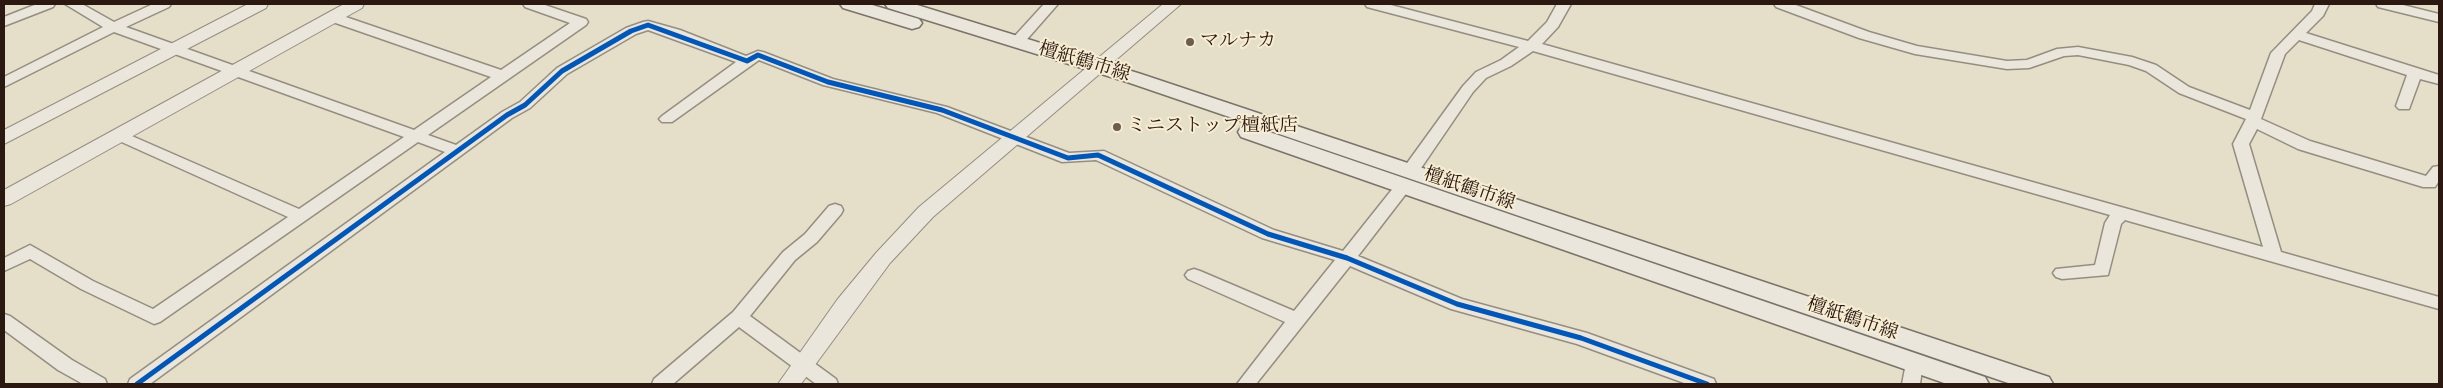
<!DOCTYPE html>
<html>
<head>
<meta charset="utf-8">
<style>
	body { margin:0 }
	#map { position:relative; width:2443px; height:388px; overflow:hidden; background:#e5dec8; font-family:"IM FELL DW Pica",serif }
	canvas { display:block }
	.frame { position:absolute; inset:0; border:5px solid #2b1810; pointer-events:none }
</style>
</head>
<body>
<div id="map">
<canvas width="2443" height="388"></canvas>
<div class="frame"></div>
</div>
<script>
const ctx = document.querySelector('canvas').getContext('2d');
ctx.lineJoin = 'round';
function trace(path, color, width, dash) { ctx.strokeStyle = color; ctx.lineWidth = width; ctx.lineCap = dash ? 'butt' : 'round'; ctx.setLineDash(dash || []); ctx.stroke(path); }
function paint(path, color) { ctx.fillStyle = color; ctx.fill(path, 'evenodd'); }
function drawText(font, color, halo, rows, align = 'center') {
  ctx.font = font + ' "IM FELL DW Pica","Noto Serif JP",serif'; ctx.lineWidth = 4; ctx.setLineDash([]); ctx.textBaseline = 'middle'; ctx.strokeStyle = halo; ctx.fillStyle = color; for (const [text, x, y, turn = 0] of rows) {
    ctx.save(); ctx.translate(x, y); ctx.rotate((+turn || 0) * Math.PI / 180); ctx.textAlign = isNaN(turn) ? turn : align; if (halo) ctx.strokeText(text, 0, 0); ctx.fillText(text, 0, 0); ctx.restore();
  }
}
const minor = new Path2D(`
	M37 4H55L53 7 4 26V17Z
	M65 4H82L114 22 153 4H171L169 7 126 27 414 130 491 77 327 20 325 17 327 14H337L501 70 570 23 525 7 523 4H542L586 19 588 22 586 25 428 135 456 145 502 112 520 102 557 68 626 28 643 22 648 21 680 30 746 56 758 51 763 52 833 79 947 107 1069 153 1104 151 1274 230 1343 251 1398 182H1410L1412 186 1358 256 1462 299 1587 333 1714 379 1716 384H1687L1577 344 1451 309 1350 266 1256 384H1237L1285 322 1188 279 1185 275 1188 271 1194 269 1200 271 1294 311 1335 260 1262 238 1096 160 1062 162 937 113 823 85 759 60 672 122H662L659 119 662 116 736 62 648 30 636 34 567 74 530 108 512 118 150 384H128L130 379 445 152 418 142 160 322 154 324 81 289 30 259 4 271V258L30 245 93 281 153 309 288 217 115 139 112 136 115 133H125L299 209 404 137 114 32 4 87V77L103 27Z
	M1044 4H1058L1022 45H1012L1010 42 1012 39Z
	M1365 4H1387L1528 41 1547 22 1557 4H1571L1558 27 1542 44 2263 247 2233 144 2246 119 2179 93 2146 71 2129 65 2078 55 2064 56 2029 68 2007 69 1915 54 1859 38 1776 7 1774 4H1793L1869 32 1917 46 2007 61 2027 60 2057 49 2078 47 2132 57 2156 65 2189 87 2250 110 2271 53 2312 11 2315 4H2329L2323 16 2306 33 2439 75V84L2420 79 2409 109H2399L2396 106 2407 75 2299 40 2285 54 2261 119 2310 141 2426 176 2433 167 2439 166V181L2435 187H2423L2298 149 2257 129 2249 144 2281 252 2439 297V309L2125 220 2121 224 2108 275 2062 279 2056 277 2053 273 2056 269 2095 265 2105 223 2110 215 1533 51 1511 66 1486 78 1473 92 1417 174H1405L1403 170 1405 166 1463 86 1476 72 1501 60 1519 47 1367 7Z
	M2376 4H2399L2439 14V22L2378 7Z
	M835 204 841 206 843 210 841 214 817 242 795 260 750 316 836 379 838 384H816L739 327 673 384H652L654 379 733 312 783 252 805 234 829 206Z
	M4 314 10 316 72 360 105 379 107 384H83L58 370 4 330Z
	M1914 356 1921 358 1923 363 1920 384H1902L1907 358Z`);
const tertiary = new Path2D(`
	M248 4H268L266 8 4 144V130Z
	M344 4H364L362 8 11 204 4 206V190Z
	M1163 4H1181L933 217 890 263 801 384H778L837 300 876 253 919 207Z`);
const secondary = new Path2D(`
	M840 4H869L919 19 922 23 919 27 912 29 843 8Z
	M885 4H914L1141 74 2049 377 2053 384H2011L1127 82 888 8Z
	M1249 125 1985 377 1989 384H1947L1241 137 1238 132 1241 127Z`);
trace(minor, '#948e80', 3);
trace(tertiary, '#948e80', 2);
trace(secondary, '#7a7368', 3);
paint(minor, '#eae6dc');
paint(tertiary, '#eae6dc');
paint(secondary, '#eae6dc');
trace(new Path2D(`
	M137 384 507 115 525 105 562 71 631 31 648 25 747 61 758 55 828 82 942 110 1068 158 1098 155 1268 234 1347 258 1457 304 1581 338 1707 384`), '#0057b8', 5);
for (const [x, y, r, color] of [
	[1190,42,5,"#6c5d50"],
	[1117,127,5,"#6c5d50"]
]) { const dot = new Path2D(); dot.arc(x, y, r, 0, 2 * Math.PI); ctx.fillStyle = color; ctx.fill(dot); trace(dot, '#f7edd3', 2); }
drawText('19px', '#2b1810', '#f7edd3', [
	["マルナカ",1200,42],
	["ミニストップ檀紙店",1127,127]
], 'left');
drawText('19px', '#2b1810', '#f7edd3', [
	["檀紙鶴市線",1084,63,17],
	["檀紙鶴市線",1469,190,19],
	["檀紙鶴市線",1852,320,19]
]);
</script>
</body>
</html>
